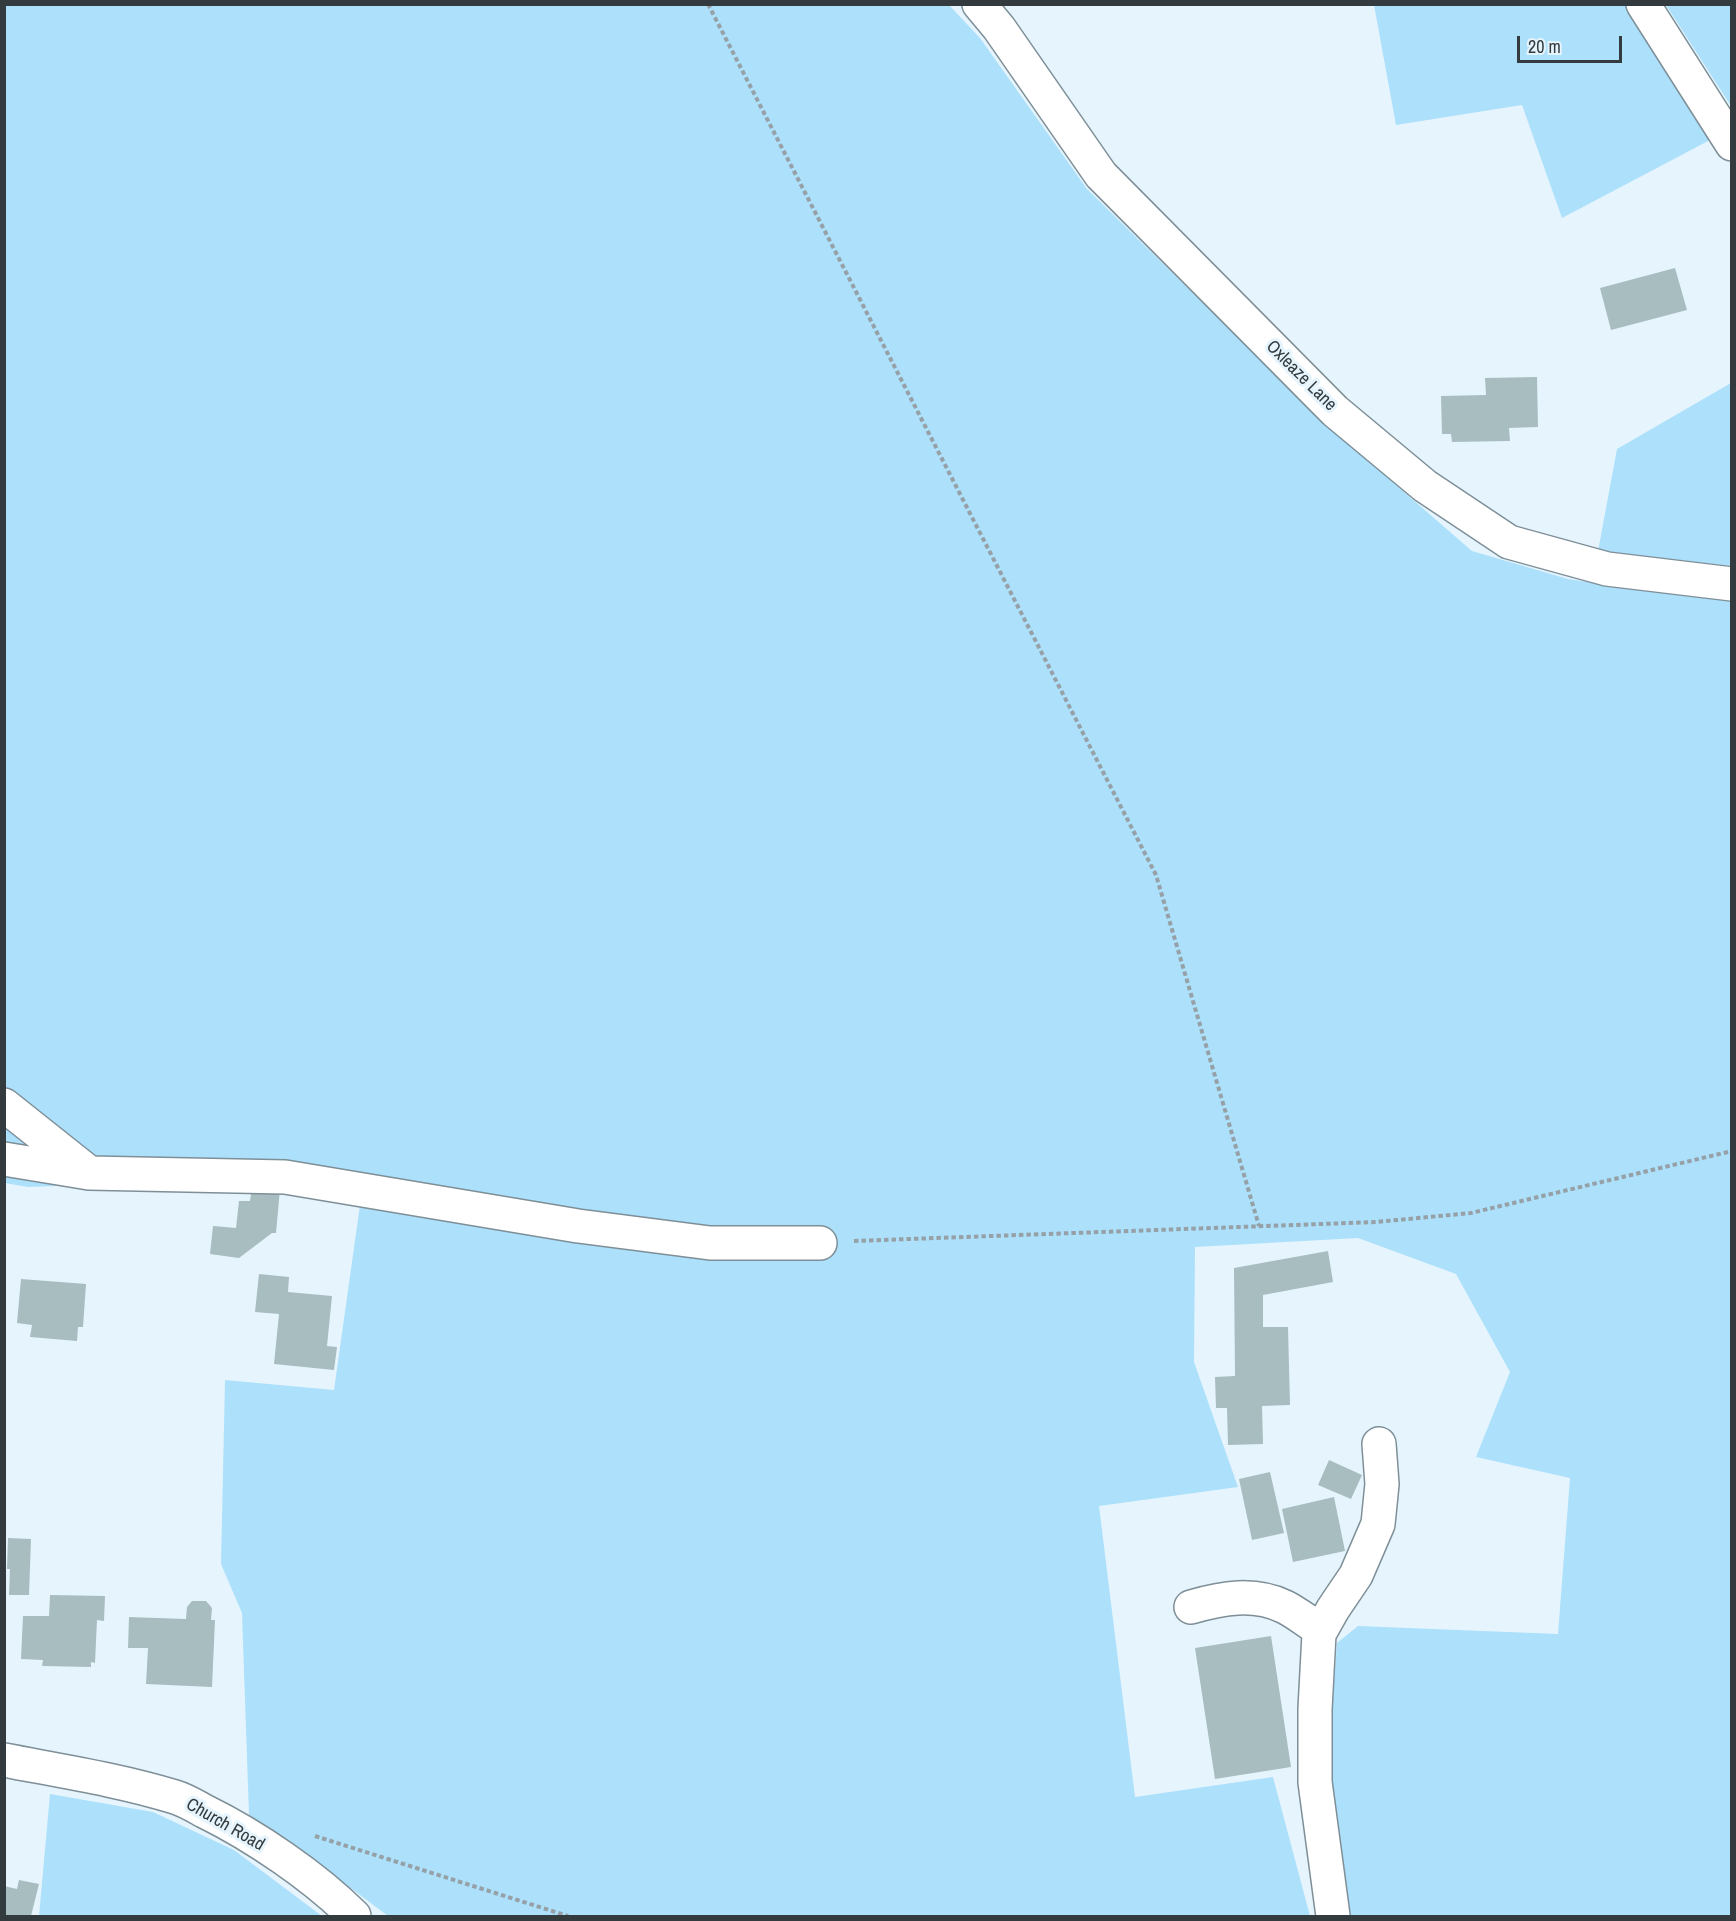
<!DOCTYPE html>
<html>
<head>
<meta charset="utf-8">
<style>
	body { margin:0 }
	#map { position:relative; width:1736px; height:1921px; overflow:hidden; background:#e6f5fd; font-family:"Archivo Narrow",sans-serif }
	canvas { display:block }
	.frame { position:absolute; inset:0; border:6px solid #333b3e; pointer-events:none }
	.scale { position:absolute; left:1517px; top:36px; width:105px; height:27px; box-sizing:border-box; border:3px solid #333b3e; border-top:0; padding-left:8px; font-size:18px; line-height:21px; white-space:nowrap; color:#333b3e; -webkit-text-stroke:4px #e6f5fd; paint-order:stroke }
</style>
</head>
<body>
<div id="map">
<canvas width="1736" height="1921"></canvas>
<div class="frame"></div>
<div class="scale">20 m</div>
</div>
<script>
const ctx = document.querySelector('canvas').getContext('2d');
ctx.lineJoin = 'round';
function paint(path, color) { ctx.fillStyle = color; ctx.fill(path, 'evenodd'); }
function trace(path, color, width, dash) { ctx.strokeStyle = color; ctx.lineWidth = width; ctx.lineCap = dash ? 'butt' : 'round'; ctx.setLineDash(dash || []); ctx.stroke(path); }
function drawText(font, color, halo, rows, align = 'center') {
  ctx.font = font + ' "Archivo Narrow",sans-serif'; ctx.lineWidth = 6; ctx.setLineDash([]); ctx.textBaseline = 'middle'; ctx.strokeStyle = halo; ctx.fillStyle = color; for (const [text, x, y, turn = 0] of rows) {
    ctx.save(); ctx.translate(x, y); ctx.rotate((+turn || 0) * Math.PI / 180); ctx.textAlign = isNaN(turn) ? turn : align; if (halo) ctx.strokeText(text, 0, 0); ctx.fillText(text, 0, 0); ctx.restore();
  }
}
paint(new Path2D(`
	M4 5H949L980 38 1087 189 1329 427 1472 551 1568 579 1615 586 1731 598V1916H1348L1328 1769 1337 1643 1358 1626 1558 1634 1570 1478 1476 1457 1510 1372 1456 1274 1358 1238 1195 1247 1194 1362 1238 1487 1099 1506 1135 1797 1273 1777 1310 1916H388L340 1880 249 1815 242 1613 221 1564 225 1380 334 1390 360 1205 240 1179 28 1187 5 1183Z
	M1374 5H1627L1710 140 1562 218 1522 105 1396 125Z
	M1666 5H1731V106Z
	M1731 383V566L1598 551 1617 449Z
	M50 1794 153 1812 234 1850 322 1916H39Z`), '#ade0fb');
paint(new Path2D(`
	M1675 268 1687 310 1611 330 1600 288Z
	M1537 377 1538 427 1509 428 1510 441 1452 442 1451 434H1442L1441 396 1486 395 1485 378Z
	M252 1187 280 1189 276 1233H272L239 1258 210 1254 213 1226 236 1228 239 1201H250Z
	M1328 1251 1333 1282 1263 1295V1327H1288L1290 1405 1262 1406 1263 1444 1228 1445 1227 1408H1216L1215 1377 1235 1376 1234 1268Z
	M259 1274 289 1277 288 1292 332 1296 327 1346 337 1347 334 1370 274 1364 279 1314 255 1312Z
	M21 1279 86 1284 83 1327H78L77 1341 30 1337 32 1325 17 1323Z
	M1329 1460 1362 1475 1351 1499 1318 1485Z
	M1270 1472 1284 1533 1252 1540 1239 1479Z
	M1334 1497 1345 1551 1293 1562 1282 1509Z
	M8 1538 31 1539 29 1595H9L10 1569H7Z
	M50 1595 105 1596 104 1621 97 1620 95 1663 91 1662V1667L42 1666 43 1660 21 1659 23 1616H49Z
	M192 1601H206L212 1608 211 1620H215L212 1687 146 1684 148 1648H128L129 1617 186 1619 187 1607Z
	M1271 1636 1291 1767 1215 1779 1195 1648Z
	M19 1880 39 1884 31 1916H4V1886L17 1889Z`), '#a8bdbf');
const minor = new Path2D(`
	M979 4 999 28 1101 175 1335 411 1425 486 1509 542 1607 569 1732 584
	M1643 4 1732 144
	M4 1105 87 1171
	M4 1159 89 1173 285 1177 578 1226 710 1243H820
	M1191 1607C1222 1598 1254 1592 1285 1607 1297 1613 1309 1623 1321 1630
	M4 1760C61 1771 120 1780 175 1797 185 1800 195 1806 204 1811 255 1836 315 1877 354 1916
	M1333 1916 1315 1782V1709L1319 1634 1333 1609 1356 1575 1378 1524 1382 1484 1379 1444`);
trace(minor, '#7e8f98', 36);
trace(new Path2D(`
	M708 4 1156 875 1259 1226
	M854 1241 1376 1222 1471 1213 1732 1151
	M315 1836 568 1916`), '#95a1a7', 4, [4.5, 3]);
trace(minor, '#fff', 33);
drawText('18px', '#333b3e', '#e6f5fd', [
	["Oxleaze Lane",1301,376,45],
	["Church Road",225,1825,30]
]);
</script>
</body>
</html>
